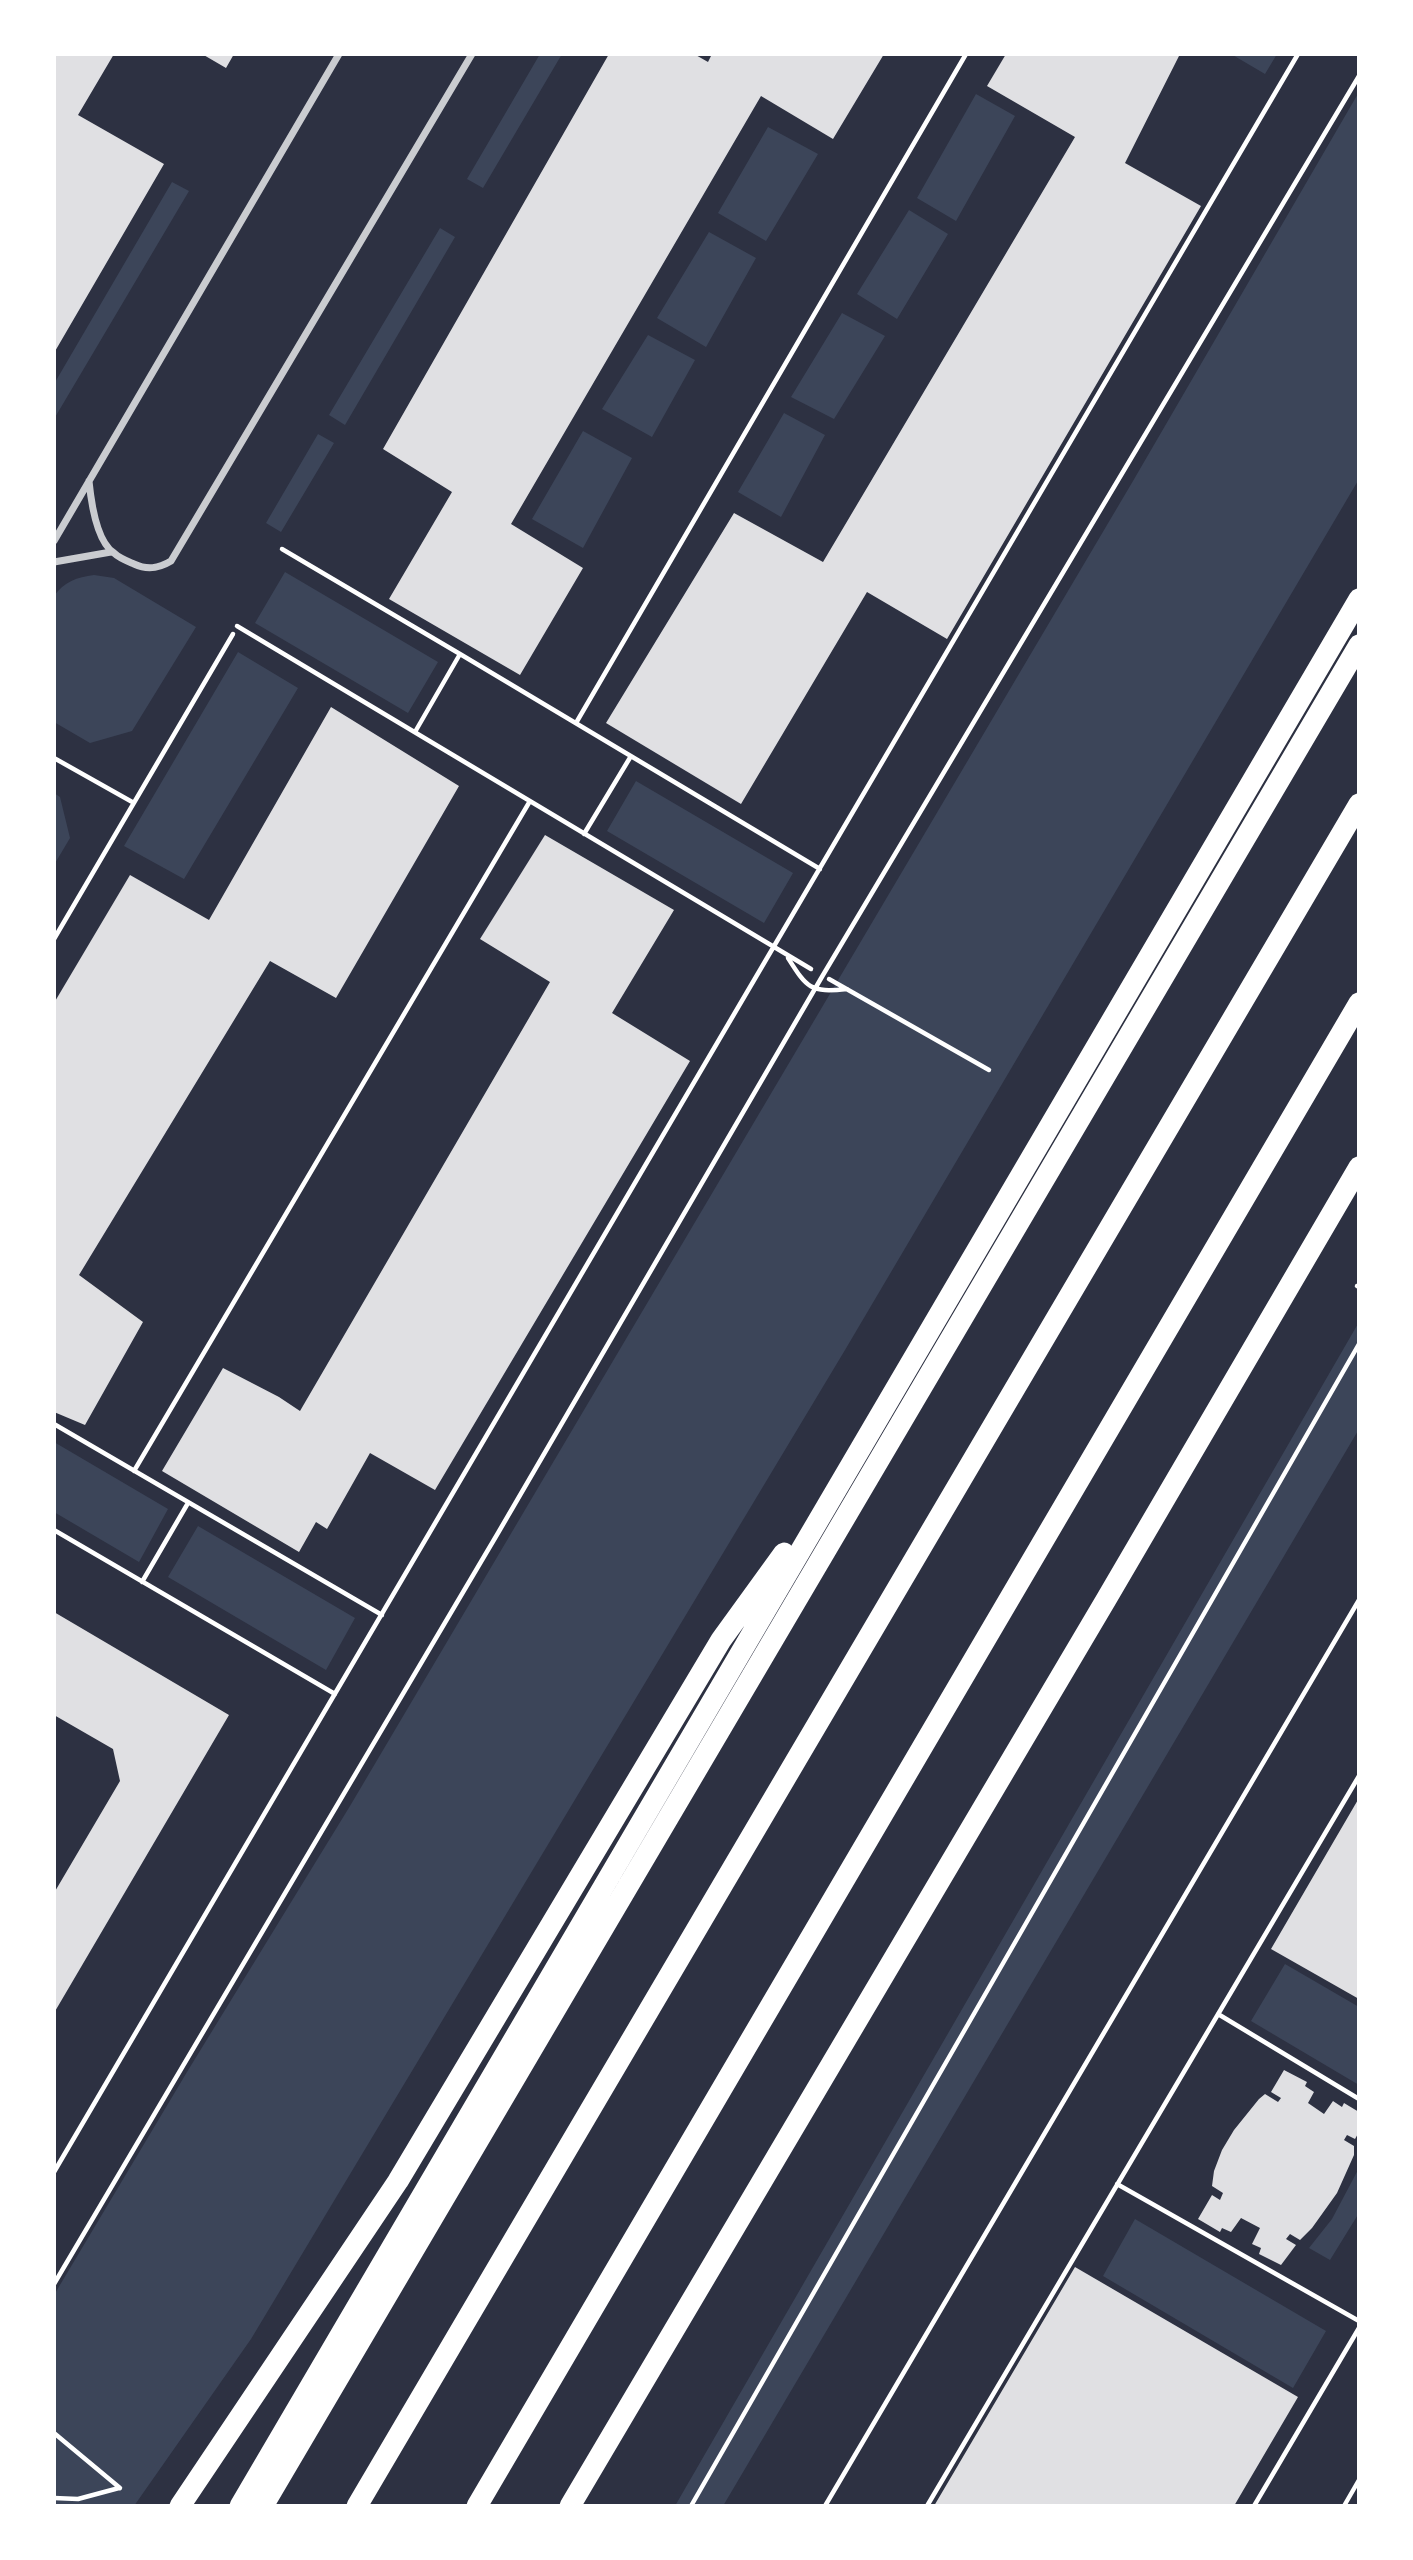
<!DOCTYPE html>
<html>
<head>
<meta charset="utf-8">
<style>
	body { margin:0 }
	#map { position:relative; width:1413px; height:2560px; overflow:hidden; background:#2d3142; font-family:Quicksand,sans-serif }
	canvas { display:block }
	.frame { position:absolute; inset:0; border:56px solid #fff; pointer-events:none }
</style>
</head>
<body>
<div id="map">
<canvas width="1413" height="2560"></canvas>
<div class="frame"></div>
</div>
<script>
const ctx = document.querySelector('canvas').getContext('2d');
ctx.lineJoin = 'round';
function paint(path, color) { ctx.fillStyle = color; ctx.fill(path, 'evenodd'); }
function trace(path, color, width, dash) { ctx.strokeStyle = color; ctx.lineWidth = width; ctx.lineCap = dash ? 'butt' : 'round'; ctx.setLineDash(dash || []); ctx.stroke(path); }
paint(new Path2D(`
	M540 54H562L483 188 467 179Z
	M1231 54H1277L1265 74Z
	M1359 92V479L845 1350 251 2339 134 2506H54V2295L187 2072 350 1806 1133 481Z
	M976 94 1015 116 956 221 917 198Z
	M768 127 818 154 766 241 718 213Z
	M172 182 189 191 54 419V384Z
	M909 210 948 234 897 319 857 294Z
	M440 228 455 237 345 425 329 415Z
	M709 232 756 258 706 347 657 318Z
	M842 313 885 336 834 419 791 397Z
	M648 335 695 360 652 437 602 409Z
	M784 413 825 435 781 517 738 492Z
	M583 431 632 458 583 548 532 519Z
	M318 434 334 443 281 532 266 523Z
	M285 572 438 662 408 713 255 623Z
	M94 575 114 578 196 627 132 731 90 743 54 722V596C64 582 77 577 94 575Z
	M238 652 298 688 184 879 124 846Z
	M636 781 793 873 764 923 607 831Z
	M54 793 60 797 70 838 54 865Z
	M1359 1322V1429L723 2506H675Z
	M54 1442 168 1509 139 1562 54 1512Z
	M198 1526 355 1618 326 1670 168 1577Z
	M1285 1964 1359 2007V2085L1251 2021Z
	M1359 2168V2213L1330 2260 1309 2248 1332 2219Z
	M1135 2219 1326 2331 1293 2388 1103 2276Z`), '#3c4559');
paint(new Path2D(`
	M54 54H114L78 115 164 164 54 353Z
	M202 54H234L226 68Z
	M609 54H694L708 62 712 54H884L833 139 761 96 511 524 583 568 520 675 389 599 452 492 383 449Z
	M1006 54H1180L1125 163 1201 206 947 639 867 592 741 804 606 723 734 513 823 562 1075 137 987 86Z
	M331 707 459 786 336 998 270 961 79 1275 143 1322 85 1425 54 1412V1003L130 875 209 920Z
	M545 835 674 910 612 1013 690 1061 435 1490 370 1453 327 1529 316 1522 299 1552 162 1471 223 1368 279 1397 300 1411 550 982 480 939Z
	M54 1612 229 1715 54 2013V1893L120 1781 113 1749 54 1715Z
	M1359 1798V1999L1271 1949Z
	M1284 2070 1307 2082 1305 2086 1314 2092 1308 2103 1324 2114 1333 2101 1342 2107 1344 2103 1359 2112V2132L1355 2139 1347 2135 1344 2140 1354 2146V2155L1337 2193 1312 2228 1300 2240 1290 2234 1286 2239 1296 2245 1281 2265 1259 2254 1261 2248 1252 2244 1260 2228 1241 2218 1231 2232 1222 2228 1220 2232 1198 2219 1212 2195 1220 2200 1223 2193 1212 2186 1214 2171 1222 2150 1234 2130 1259 2099 1265 2094 1278 2102 1281 2098 1271 2092Z
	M1075 2267 1298 2397 1234 2506H934Z`), '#e0e0e3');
trace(new Path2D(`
	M282 549 460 654
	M237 626 811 969
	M576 723 966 54
	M415 732 460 654 820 869
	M54 758 134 803
	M584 834 631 756
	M54 939 233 634
	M788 958C807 988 810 993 847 989
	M829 979 989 1070
	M1357 1286 1359 1287
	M54 1424 382 1615
	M134 1471 530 801
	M54 1530 335 1694
	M142 1582 188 1503
	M1218 2014 1359 2099
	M54 2172 1298 54
	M1117 2184 1359 2321
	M54 2284 498 1533 823 975 1359 76
	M54 2433 120 2488
	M54 2498 78 2499 119 2488
	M691 2506 1359 1344
	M825 2506 1359 1600
	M927 2506 1359 1776
	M1254 2506 1359 2328
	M1344 2506 1359 2480`), '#fff', 4.5);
trace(new Path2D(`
	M89 481C91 501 96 541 114 553 119 558 127 561 134 564 147 570 158 569 171 561L472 54
	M54 541 339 54
	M54 562 111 552`), '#caccd0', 7);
trace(new Path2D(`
	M180 2506 398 2181 721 1640 784 1553
	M240 2506 1359 599
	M263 2506 1359 645
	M357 2506 1359 804
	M477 2506 1359 1003
	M570 2506 1107 1598 1359 1167`), '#fff', 21);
</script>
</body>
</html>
